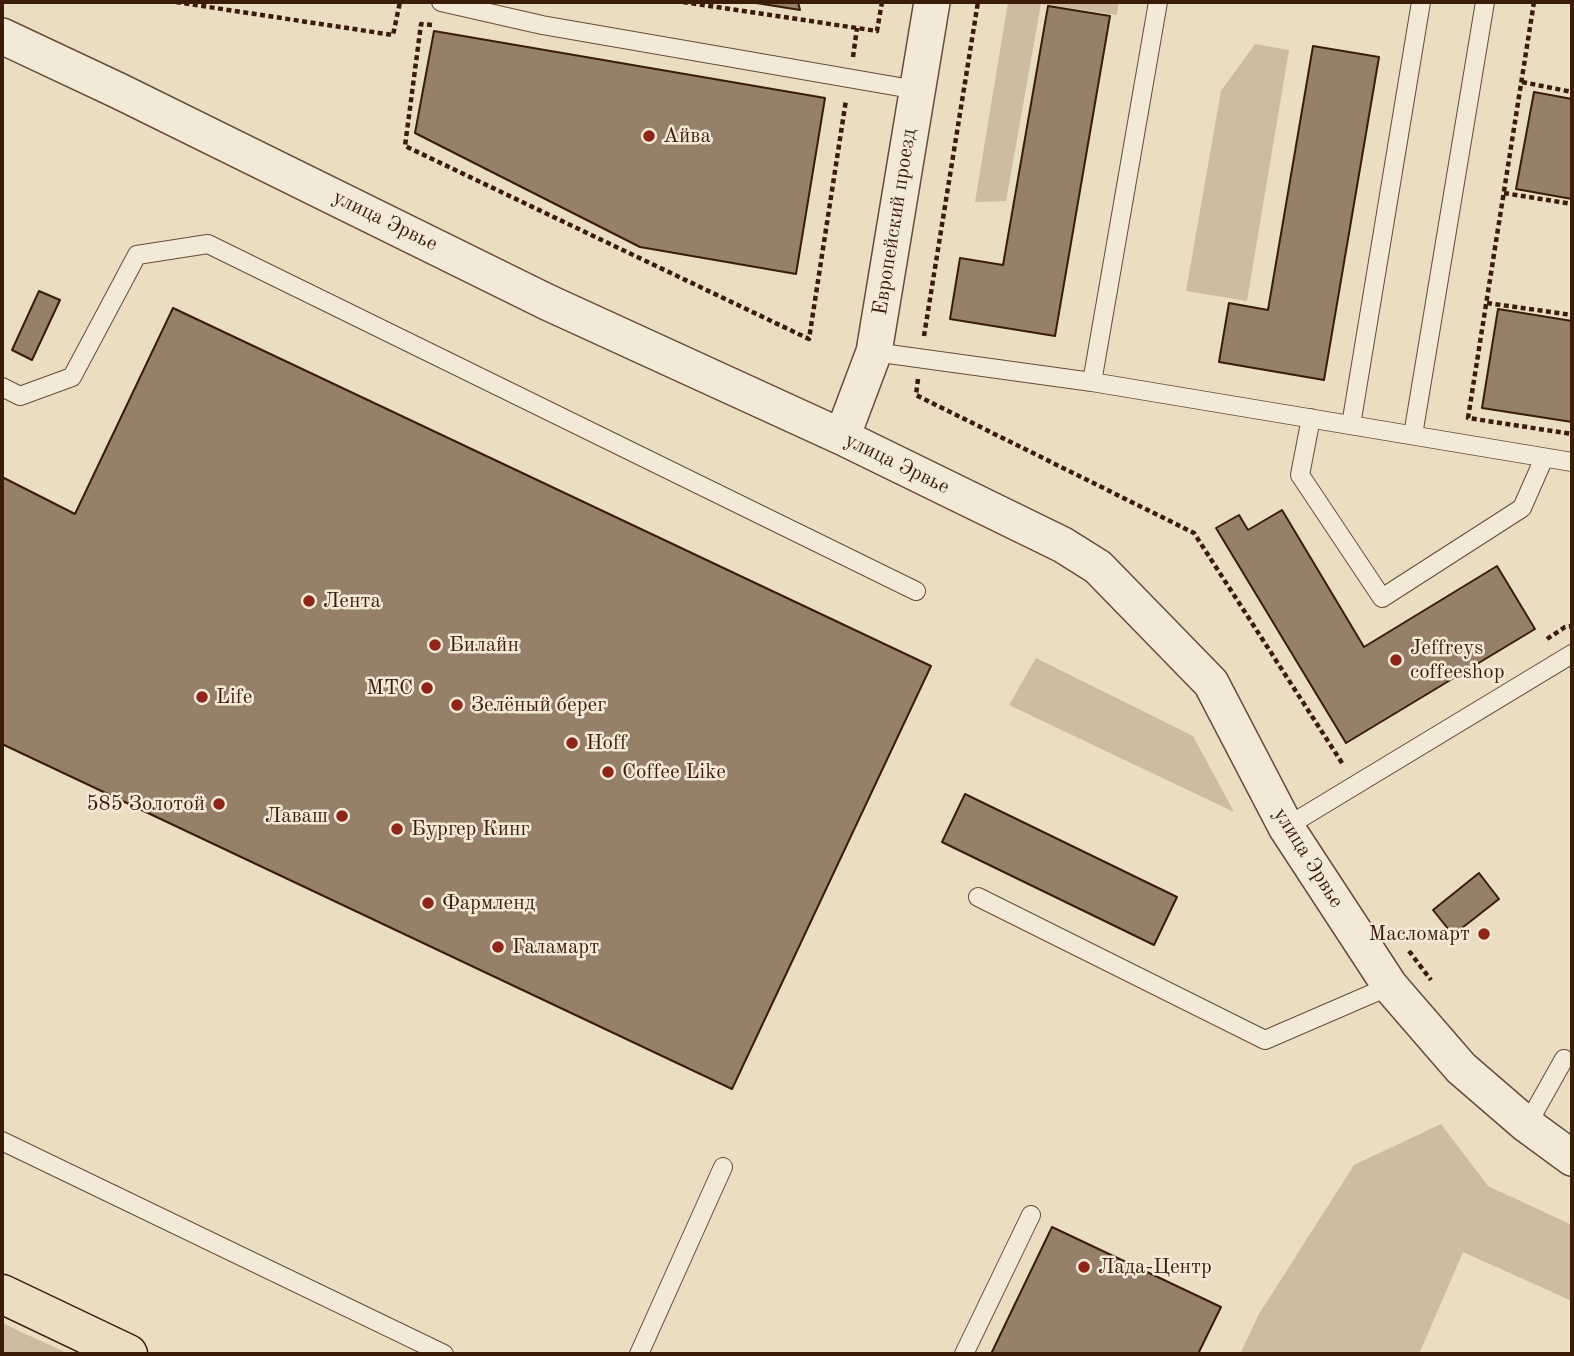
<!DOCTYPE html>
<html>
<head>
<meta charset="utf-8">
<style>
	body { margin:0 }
	#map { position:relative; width:1574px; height:1356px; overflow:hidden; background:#ebddc1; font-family:"Old Standard TT",serif }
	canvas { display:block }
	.frame { position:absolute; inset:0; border:4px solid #3b1c09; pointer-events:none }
</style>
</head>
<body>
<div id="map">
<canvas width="1574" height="1356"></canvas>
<div class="frame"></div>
</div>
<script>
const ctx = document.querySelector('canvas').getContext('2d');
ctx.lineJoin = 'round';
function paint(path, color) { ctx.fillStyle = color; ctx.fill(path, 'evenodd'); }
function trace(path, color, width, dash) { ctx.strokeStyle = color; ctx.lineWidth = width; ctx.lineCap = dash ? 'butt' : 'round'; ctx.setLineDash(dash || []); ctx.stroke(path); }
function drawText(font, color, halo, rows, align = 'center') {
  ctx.font = font + ' "Old Standard TT",serif'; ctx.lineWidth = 5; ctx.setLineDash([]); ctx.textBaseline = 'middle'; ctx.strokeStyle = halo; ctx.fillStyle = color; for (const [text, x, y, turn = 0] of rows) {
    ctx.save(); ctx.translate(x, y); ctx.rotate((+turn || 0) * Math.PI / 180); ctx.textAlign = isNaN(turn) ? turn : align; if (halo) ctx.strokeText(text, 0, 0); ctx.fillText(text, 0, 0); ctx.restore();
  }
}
paint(new Path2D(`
	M1008 2H1119L1117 15 1041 4 1006 201 975 202Z
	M1255 44 1289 50 1247 301 1186 291 1221 91Z
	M1036 658 1193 736 1234 812 1009 705Z
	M1441 1124 1488 1186 1572 1225V1301L1463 1252 1419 1354H1240L1259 1314 1354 1165Z
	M2 1323 69 1354H2Z`), '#cdbca2');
const building = new Path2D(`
	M750 2H798L800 10Z
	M1048 6 1110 16 1055 336 950 319 960 258 1003 265Z
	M434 31 825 98 796 274 640 247 415 133Z
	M1313 46 1379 57 1324 380 1219 362 1229 303 1268 310Z
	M1534 92 1572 99V199L1516 189Z
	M39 291 60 300 32 360 12 350Z
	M173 308 931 666 732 1089 2 744V477L75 514Z
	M1498 309 1572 321V422L1482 408Z
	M1282 510 1364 647 1497 566 1535 629 1346 743 1216 528 1239 515 1248 530Z
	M965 794 1177 897 1154 945 942 842Z
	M1479 873 1499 899 1453 935 1433 910Z
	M1052 1227 1221 1307 1198 1354H991Z`);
paint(building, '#978069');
trace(building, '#3b1c09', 2);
const service = new Path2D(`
	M441 2 542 25 917 90
	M874 352 1092 382 1572 462
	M1092 382 1158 2
	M2 387 20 396 72 377 137 255 208 244 916 591
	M1311 418 1300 475 1382 598 1522 508 1544 458
	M1351 425 1421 2
	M1413 435 1485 2
	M1286 827 1572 654
	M978 897 1265 1040 1390 986
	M1527 1125 1564 1059
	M2 1141 444 1354
	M639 1354 723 1167
	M964 1354 1031 1215`);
const minor = new Path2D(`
	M2 36 119 91 547 302 842 437 1063 545 1098 567 1211 683 1286 827 1390 986 1461 1068 1527 1125 1572 1158
	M842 437 874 352 932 2`);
const primary = new Path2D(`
	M2 1294 128 1354`);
trace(service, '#674c37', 20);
trace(minor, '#674c37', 38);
trace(primary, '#3b1c09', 41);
trace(new Path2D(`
	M176 2 393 35 400 2
	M683 2 877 31 882 2
	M1534 2 1468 418 1572 434
	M432 25 421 24 405 146 809 339 846 100
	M853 57 857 28
	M1522 82 1572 92
	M1504 193 1572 204
	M1487 303 1572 315
	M924 336 978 2
	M918 379 916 395 1194 533 1344 766
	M1547 639 1565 627 1572 626
	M1409 951 1431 980`), '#3b1c09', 4.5, [5, 3.5]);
trace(service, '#f2e9d7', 18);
trace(minor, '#f2e9d7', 35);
trace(primary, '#ebddc1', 38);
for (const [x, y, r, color] of [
	[649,136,7,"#8f2418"],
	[309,601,7,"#8f2418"],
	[435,645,7,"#8f2418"],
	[1396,660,7,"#8f2418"],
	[427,688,7,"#8f2418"],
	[202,697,7,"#8f2418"],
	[457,705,7,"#8f2418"],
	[572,743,7,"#8f2418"],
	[608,772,7,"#8f2418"],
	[219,804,7,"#8f2418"],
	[342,816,7,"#8f2418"],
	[397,829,7,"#8f2418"],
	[428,903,7,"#8f2418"],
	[1484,934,7,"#8f2418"],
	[498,947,7,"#8f2418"],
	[1084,1267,7,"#8f2418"]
]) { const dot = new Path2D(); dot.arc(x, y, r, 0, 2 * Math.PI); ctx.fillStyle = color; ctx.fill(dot); trace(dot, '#f2e9d7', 2.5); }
drawText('21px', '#3b1c09', '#f2e9d7', [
	["Айва",663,136],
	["Лента",323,601],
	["Билайн",449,645],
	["Jeffreys",1410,648],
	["coffeeshop",1410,672],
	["МТС",413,688,"right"],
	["Life",216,697],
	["Зелёный берег",471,705],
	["Hoff",586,743],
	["Coffee Like",622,772],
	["585 Золотой",205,804,"right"],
	["Лаваш",328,816,"right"],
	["Бургер Кинг",411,829],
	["Фармленд",442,903],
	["Масломарт",1470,934,"right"],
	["Галамарт",512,947],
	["Лада-Центр",1098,1267]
], 'left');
drawText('21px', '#3b1c09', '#f2e9d7', [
	["улица Эрвье",385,221,26],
	["Европейский проезд",895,222,-81],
	["улица Эрвье",897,464,26],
	["улица Эрвье",1308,858,58]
]);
</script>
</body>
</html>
